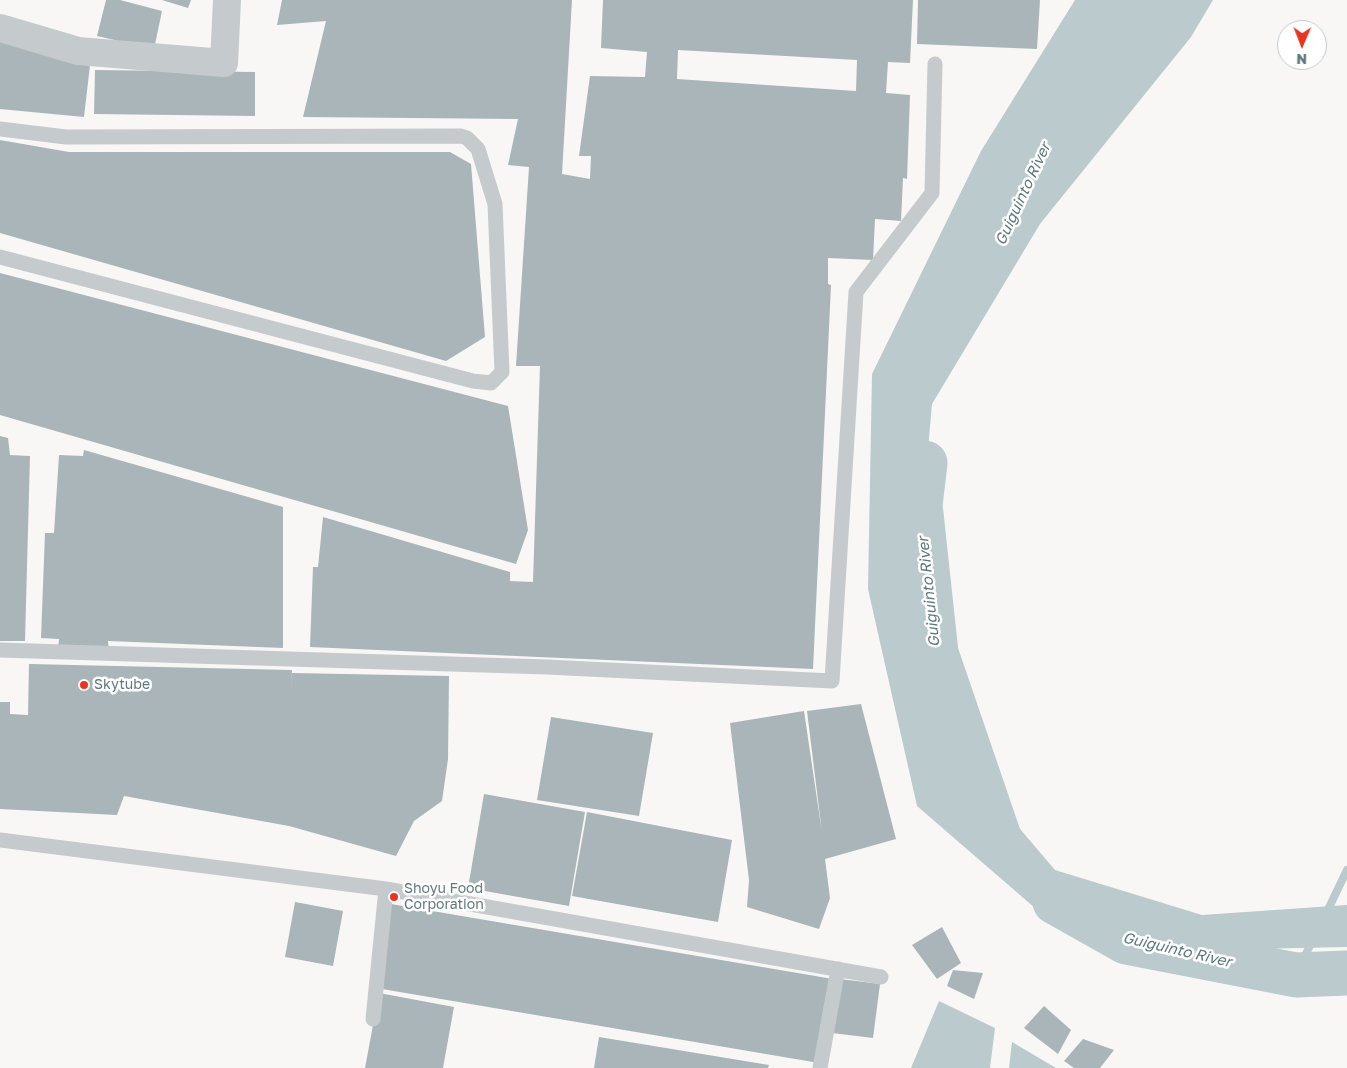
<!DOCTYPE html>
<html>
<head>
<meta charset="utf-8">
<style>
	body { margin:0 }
	#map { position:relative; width:1347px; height:1068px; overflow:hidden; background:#f8f7f5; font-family:"Golos Text",sans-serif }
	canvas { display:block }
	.north { position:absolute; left:1277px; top:20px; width:50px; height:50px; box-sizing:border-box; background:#fff; border:1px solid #c0c9cd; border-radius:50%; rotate:181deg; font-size:14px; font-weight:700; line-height:20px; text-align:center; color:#617881 }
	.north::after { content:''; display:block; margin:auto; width:18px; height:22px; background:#ea3422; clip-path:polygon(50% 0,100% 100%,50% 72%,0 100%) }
</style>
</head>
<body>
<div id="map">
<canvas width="1347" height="1068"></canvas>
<div class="north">N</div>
</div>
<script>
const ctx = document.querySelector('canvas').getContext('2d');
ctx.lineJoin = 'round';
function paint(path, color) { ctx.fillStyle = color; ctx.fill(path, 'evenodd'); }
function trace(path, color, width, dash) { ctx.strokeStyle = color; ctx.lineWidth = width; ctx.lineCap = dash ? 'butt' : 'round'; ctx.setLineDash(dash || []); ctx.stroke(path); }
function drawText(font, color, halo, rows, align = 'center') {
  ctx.font = font + ' "Golos Text",sans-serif'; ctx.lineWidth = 5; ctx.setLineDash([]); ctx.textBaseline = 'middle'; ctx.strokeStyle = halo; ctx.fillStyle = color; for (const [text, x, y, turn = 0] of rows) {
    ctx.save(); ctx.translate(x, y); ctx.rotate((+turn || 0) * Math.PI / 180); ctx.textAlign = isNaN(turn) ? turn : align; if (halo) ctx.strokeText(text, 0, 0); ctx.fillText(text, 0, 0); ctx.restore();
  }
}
paint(new Path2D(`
	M1075 0H1213L1191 37 1040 224 932 404 916 586 957 755 1055 870 1202 915 1347 905V947L1202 950 1050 921 917 806 868 589 872 374 981 151Z
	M939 1001 995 1028 990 1068H911Z
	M1012 1042 1056 1068H1009Z`), '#bbcacc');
trace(new Path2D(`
	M1325 916 1347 870
	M1296 975 1313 939`), '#bbcacc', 8);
trace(new Path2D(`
	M925 463 920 505 936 653 1000 840
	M1055 902 1126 942 1296 975 1347 973`), '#bbcacc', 45);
paint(new Path2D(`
	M106 0H120L162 11 154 49 97 36Z
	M162 0H191L188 8Z
	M282 0H572L562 174 590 179 591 156H579L590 76 645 77 647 52 601 48 603 0H913L910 63 888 62 886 93 910 95 907 179 903 178 901 221 875 219 873 260 828 258V284L831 285 813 669 310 647 313 567H318L323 517 510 572V581L533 582 540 366H516L529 167 508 165 518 119 303 117 326 21 277 25ZM678 50 857 60 856 91 677 79Z
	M918 0H1040L1037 49 917 44Z
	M0 37 90 65 84 117 0 109Z
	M95 70 255 72V116L94 114Z
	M0 140 69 152H450L471 164 485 337 446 361 0 233Z
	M0 273 508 406 528 530 516 564 0 415Z
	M0 436 8 438 10 455 30 456 25 641H0Z
	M84 450 283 507V648L108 641 109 652 58 649 59 639 41 638 45 533H54L59 455 83 456Z
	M29 664 292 670 291 691 292 673 449 676 448 759 442 801 414 821 396 856 289 826 124 796 117 815 0 809V702H10V714L28 715Z
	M861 704 896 839 825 859 830 898 819 929 747 907 749 880 730 723 804 711 822 833 807 711Z
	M551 717 653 733 639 816 537 800Z
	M484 794 585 812 569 906 468 888Z
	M587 812 732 840 718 922 572 896Z
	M295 902 343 911 333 966 285 957Z
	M391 904 833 979 819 1063 376 988Z
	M942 927 961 963 937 979 912 945Z
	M953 970 983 973 974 999 947 986Z
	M840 979 880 984 873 1038 832 1033Z
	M379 993 454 1007 443 1068H365Z
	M1044 1006 1071 1030 1058 1054 1024 1028Z
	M599 1037 769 1065 768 1068H594Z
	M1083 1039 1114 1050 1100 1068H1074L1064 1061Z`), '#a9b5b8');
trace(new Path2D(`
	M0 129 66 137 461 136 467 138 478 149 495 204 502 372 491 383 473 381 0 257
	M0 650 547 667 832 681 856 292 932 193 935 64
	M0 840 386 889 881 977
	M373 1019 386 889
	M820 1068 838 969`), '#c5cacc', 15);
trace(new Path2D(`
	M0 28 78 51 224 63 227 0`), '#c5cacc', 28);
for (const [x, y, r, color] of [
	[84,685,5,"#ea3422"],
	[394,897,5,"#ea3422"]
]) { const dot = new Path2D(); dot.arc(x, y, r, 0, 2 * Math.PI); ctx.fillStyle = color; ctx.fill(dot); trace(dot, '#fff', 2); }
drawText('14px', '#617881', '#fff', [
	["Skytube",94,685],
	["Shoyu Food",404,889],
	["Corporation",404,905]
], 'left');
drawText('italic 15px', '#5c787c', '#fff', [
	["Guiguinto River",1023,194,-65],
	["Guiguinto River",929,592,-96],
	["Guiguinto River",1177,950,13]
]);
</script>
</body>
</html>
